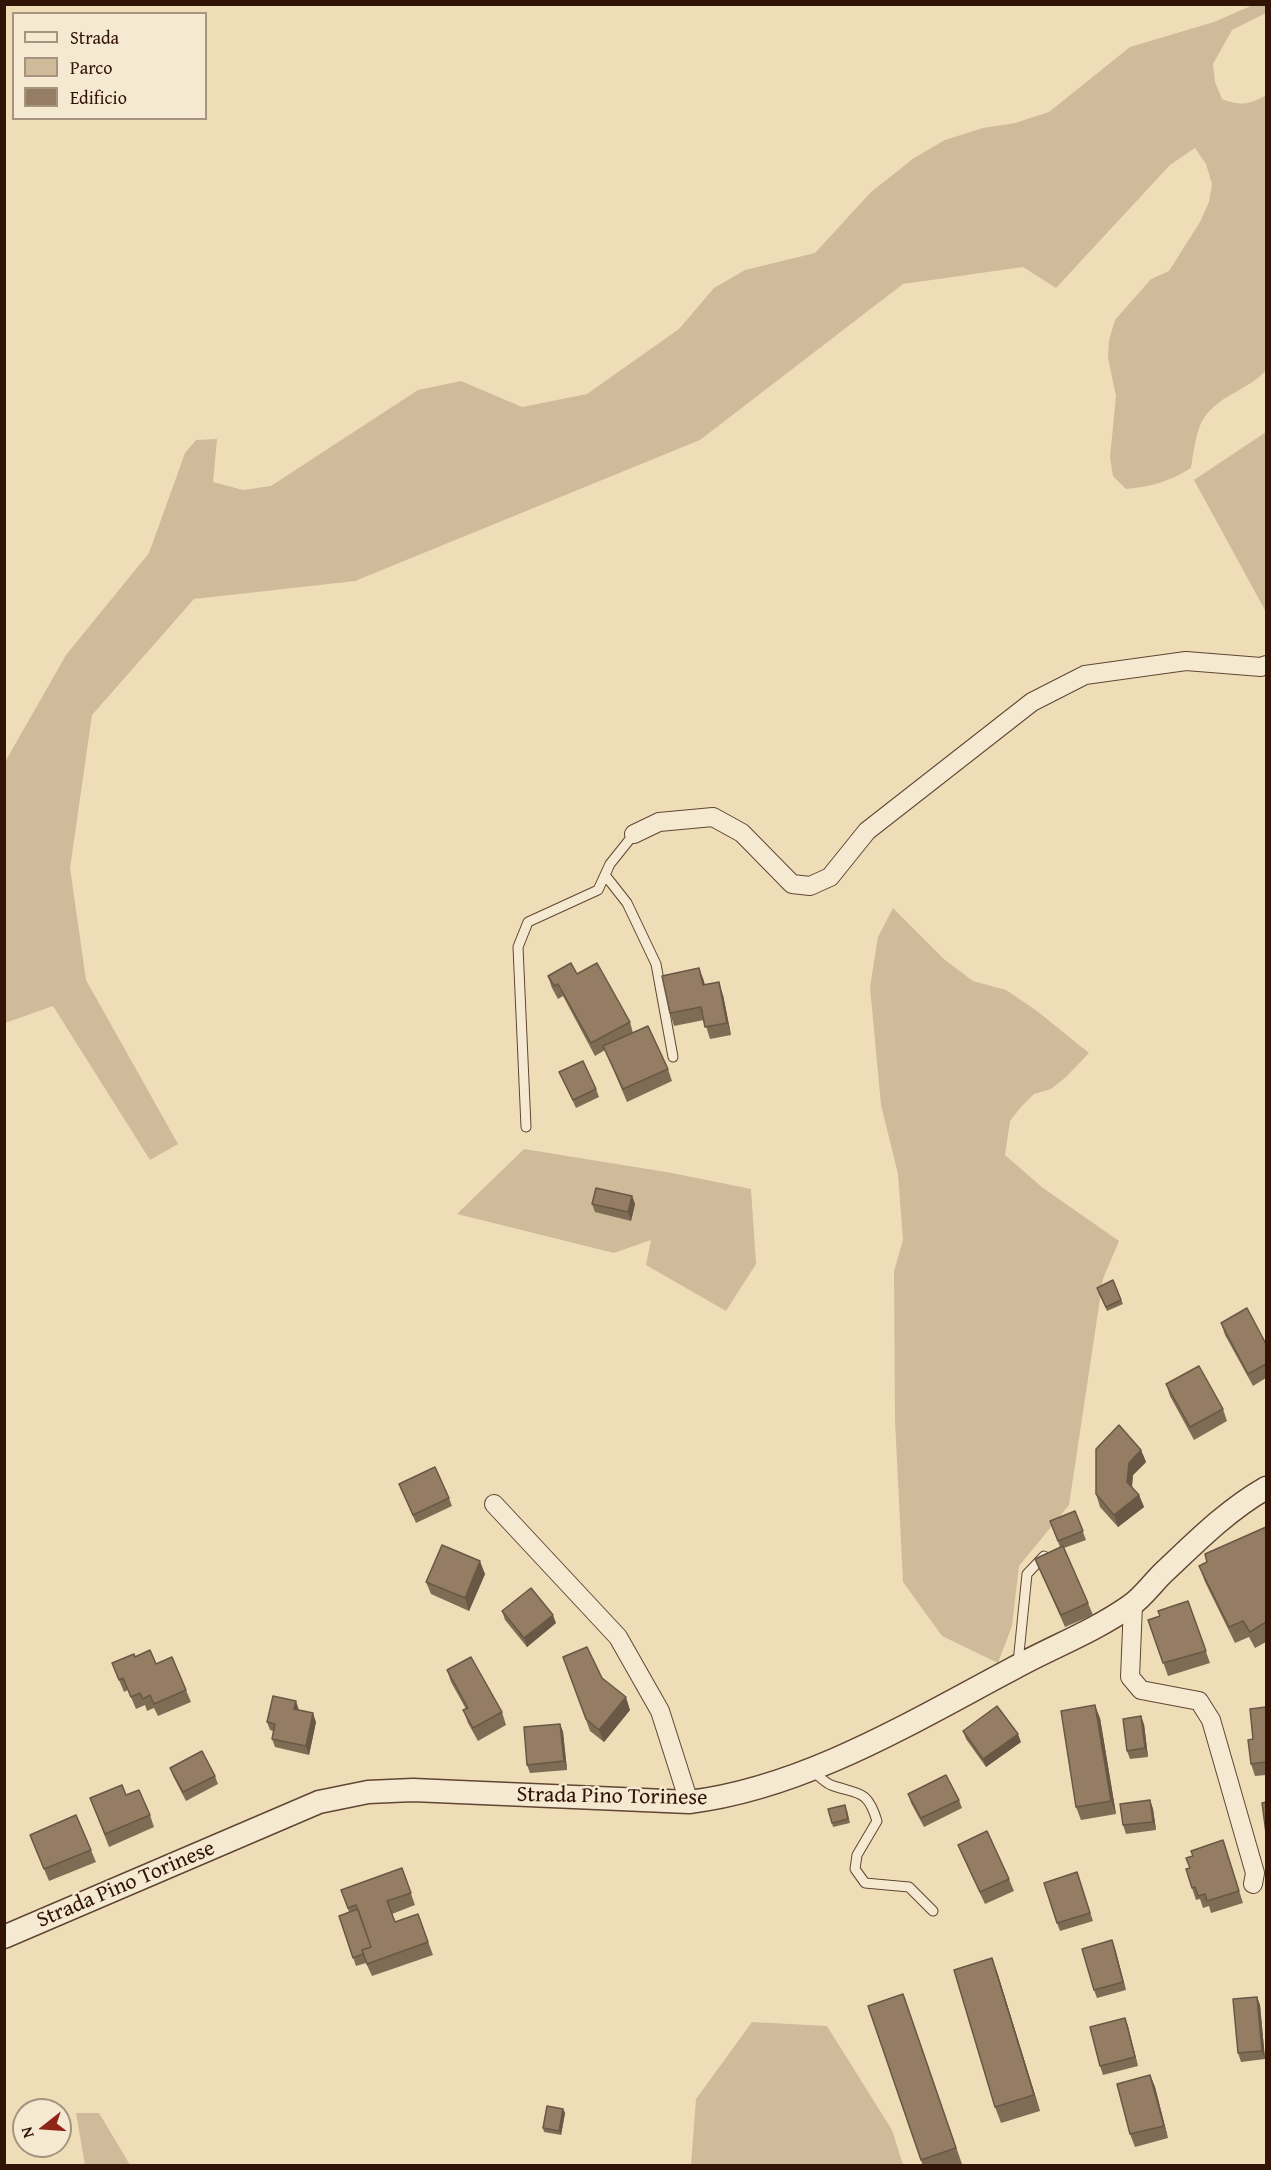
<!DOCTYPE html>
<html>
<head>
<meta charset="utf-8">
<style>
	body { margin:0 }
	#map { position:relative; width:1271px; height:2170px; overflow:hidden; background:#efddb8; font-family:"Gentium Book Plus",serif }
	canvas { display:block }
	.frame { position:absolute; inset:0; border:6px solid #321407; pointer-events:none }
	.legend { position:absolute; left:12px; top:12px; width:195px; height:108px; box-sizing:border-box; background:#f5e9d1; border:2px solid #a79480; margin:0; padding:8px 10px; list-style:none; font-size:18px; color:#321407 }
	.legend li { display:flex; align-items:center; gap:12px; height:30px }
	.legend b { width:30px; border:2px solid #a79480 }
	.north { position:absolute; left:12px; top:2098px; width:60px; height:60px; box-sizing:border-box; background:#f5e9d1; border:2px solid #a79480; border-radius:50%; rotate:253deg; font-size:16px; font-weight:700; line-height:24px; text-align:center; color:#321407 }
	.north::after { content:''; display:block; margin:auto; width:21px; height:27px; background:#8f2418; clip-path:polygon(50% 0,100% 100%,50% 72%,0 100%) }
</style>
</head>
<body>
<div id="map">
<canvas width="1271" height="2170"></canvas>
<div class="frame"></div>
<ul class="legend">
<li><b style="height:8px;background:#f5e9d1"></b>Strada</li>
<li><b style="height:16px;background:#cfbb9a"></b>Parco</li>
<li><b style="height:16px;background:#947d63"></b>Edificio</li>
</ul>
<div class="north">N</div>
</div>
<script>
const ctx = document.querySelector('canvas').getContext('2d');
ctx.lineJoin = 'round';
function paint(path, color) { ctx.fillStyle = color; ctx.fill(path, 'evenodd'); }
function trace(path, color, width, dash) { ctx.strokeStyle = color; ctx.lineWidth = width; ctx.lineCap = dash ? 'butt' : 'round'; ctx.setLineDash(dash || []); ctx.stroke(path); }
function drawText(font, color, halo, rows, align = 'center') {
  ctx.font = font + ' "Gentium Book Plus",serif'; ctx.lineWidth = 5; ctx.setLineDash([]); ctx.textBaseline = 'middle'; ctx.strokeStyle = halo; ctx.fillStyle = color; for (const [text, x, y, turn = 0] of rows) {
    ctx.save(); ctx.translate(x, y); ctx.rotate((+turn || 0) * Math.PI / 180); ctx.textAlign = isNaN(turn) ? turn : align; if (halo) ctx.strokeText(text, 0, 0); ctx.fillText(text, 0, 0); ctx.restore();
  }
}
paint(new Path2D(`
	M1253 5H1266V13L1232 30 1213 64 1215 82 1222 99C1239 106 1250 105 1266 95V370C1258 380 1247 385 1236 392 1197 413 1198 427 1191 468 1171 481 1150 487 1126 489L1113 476 1110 457 1116 396 1108 358 1109 340 1115 320 1151 279 1169 271 1200 222 1209 202 1212 184 1206 164 1195 148 1170 165 1056 288 1023 267 903 284 700 440 355 581 194 599 92 715 70 868 86 980 178 1144 150 1160 53 1006 5 1023V762L66 655 149 553 185 453 196 440 217 439 213 482 243 490 271 486 418 390 461 381 522 407 587 394 679 329 714 288 745 270 815 253 871 192 914 158 945 140 983 128 1015 123 1049 112 1130 47 1214 22Z
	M1266 432V612L1194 480Z
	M893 908 945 960 973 981 1006 990 1037 1011 1089 1053 1065 1078 1051 1089 1034 1094 1021 1107 1010 1121 1005 1155 1043 1188 1119 1241 1103 1279 1069 1505 1019 1566 1012 1626 998 1663 942 1636 903 1582 895 1421 894 1271 903 1240 898 1174 881 1105 870 987 878 937Z
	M524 1149 672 1173 751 1189 756 1264 726 1311 646 1265 651 1240 614 1253 457 1214Z
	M752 2022 827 2026 892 2130 903 2165H691L696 2099Z
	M76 2113H99L130 2165H85Z`), '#cfbb9a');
const service = new Path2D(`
	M605 875 627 903 656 964 673 1057
	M526 1127 518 947 528 922 598 890 610 864 634 834
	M1018 1663 1027 1574 1044 1556
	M812 1770C818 1775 824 1782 831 1785 858 1795 867 1788 877 1821L857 1855 855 1869 865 1883 909 1887 933 1911`);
const minor = new Path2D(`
	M634 834 659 822 713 817 742 833 792 884 810 886 830 877 867 831 1032 702 1085 675 1186 661 1261 667 1266 665
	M494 1504 618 1637 660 1711 689 1802
	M1133 1605 1130 1677 1141 1690 1199 1701 1211 1720 1255 1873 1253 1884`);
const tertiary = new Path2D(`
	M4 1937 319 1802 368 1792 413 1790 689 1802C804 1788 912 1722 1014 1668 1052 1647 1093 1632 1130 1606 1142 1598 1151 1585 1162 1574 1195 1543 1226 1511 1266 1488`);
trace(service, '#614633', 11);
trace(minor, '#614633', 20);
trace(tertiary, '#614633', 25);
trace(service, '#f5e9d1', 9);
trace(minor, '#f5e9d1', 18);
trace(tertiary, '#f5e9d1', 22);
paint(new Path2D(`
	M699 968 705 985 723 995 731 1035 710 1039 704 1020 674 1026 670 1013Z
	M548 976 630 1022 633 1033 668 1069 672 1081 627 1102 605 1050 595 1056 563 996 558 999 552 988Z
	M559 1072 596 1089 599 1097 576 1108Z
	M632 1196 635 1204 631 1221 595 1212 592 1204Z
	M1113 1280 1123 1304 1107 1311 1098 1292Z
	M1221 1323 1266 1344V1378L1253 1386 1225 1335Z
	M1166 1384 1223 1409 1227 1421 1194 1440 1170 1396Z
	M1141 1450 1146 1462 1133 1475 1132 1488 1139 1495 1144 1507 1118 1527 1100 1507 1096 1494Z
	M399 1484 449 1498 452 1506 416 1523Z
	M1075 1511 1086 1540 1064 1548 1088 1603 1093 1615 1065 1627 1040 1571 1035 1559 1060 1547 1050 1521Z
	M1266 1527V1642L1255 1648 1249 1637 1235 1643 1205 1582 1199 1566Z
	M485 1574 469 1611 431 1594 426 1582Z
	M1188 1601 1210 1663 1168 1676 1148 1620 1160 1616Z
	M502 1611 556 1623 527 1647 505 1620Z
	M135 1657 156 1664 186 1690 191 1702 158 1716 154 1708 147 1711 145 1705 136 1709 128 1690 124 1692 112 1663Z
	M563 1657 602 1678 630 1710 604 1742 590 1731Z
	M447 1670 502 1712 506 1725 478 1741 468 1723 463 1710 466 1709 451 1682Z
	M1266 1707V1775L1255 1776 1251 1764 1253 1739Z
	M299 1710 316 1722 309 1755 275 1747 272 1739 273 1731 270 1730 267 1722Z
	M1100 1718 1116 1814 1081 1820 1076 1807Z
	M560 1724 563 1732 567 1770 530 1773 527 1765Z
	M1144 1724 1148 1757 1130 1759 1127 1751Z
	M963 1731 1021 1742 986 1767 966 1739Z
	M170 1768 215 1776 218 1784 186 1801 173 1776Z
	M908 1794 959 1800 962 1808 924 1827 911 1803Z
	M90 1798 150 1815 154 1827 109 1847Z
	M1150 1800 1153 1809 1156 1830 1126 1834 1123 1825Z
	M847 1810 850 1823 833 1827 832 1823Z
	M30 1835 91 1850 96 1862 49 1881Z
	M958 1845 1009 1879 1014 1891 985 1904 963 1857Z
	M1227 1853 1243 1903 1211 1913 1209 1906 1203 1908 1200 1899 1196 1900 1192 1888Z
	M402 1868 415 1905 392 1914 395 1922 418 1914 433 1955 372 1976 366 1963 356 1966 339 1916 349 1912 341 1890Z
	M1077 1872 1093 1921 1060 1931 1057 1923Z
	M1112 1940 1126 1990 1097 1998 1094 1990Z
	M992 1958 998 1975 1040 2111 1001 2123 995 2107Z
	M903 1994 962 2164 959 2166H923L868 2006Z
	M1257 1997 1260 2005 1265 2059 1241 2062 1238 2053Z
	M1125 2018 1138 2066 1103 2075 1100 2066Z
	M1150 2075 1155 2087 1168 2138 1135 2147 1130 2134Z
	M563 2109 565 2113 561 2135 544 2132 543 2128Z`), '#7f6c55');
paint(new Path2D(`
	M699 968 704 981 707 998 703 985Z
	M719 982 723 995 731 1035 727 1023Z
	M632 1196 635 1204 631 1221 628 1212Z
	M1141 1450 1146 1462 1133 1475 1131 1494 1127 1482 1129 1463Z
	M1139 1495 1144 1507 1118 1527 1114 1515Z
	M480 1561 485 1574 469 1611 465 1598Z
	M553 1615 556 1623 527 1647 524 1638Z
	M626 1697 630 1710 604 1742 599 1730Z
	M296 1701 299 1710 297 1718 294 1709Z
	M1095 1705 1100 1718 1116 1814 1111 1801Z
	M313 1713 316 1722 309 1755 306 1746Z
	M1141 1716 1144 1724 1148 1757 1145 1748Z
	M560 1724 563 1732 567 1770 564 1761Z
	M1018 1734 1021 1742 986 1767 983 1759Z
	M1150 1800 1153 1809 1156 1830 1153 1822Z
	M1112 1940 1115 1948 1126 1990 1123 1982Z
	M992 1958 998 1975 1040 2111 1034 2095Z
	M1257 1997 1260 2005 1265 2059 1262 2051Z
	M1125 2018 1128 2026 1138 2066 1135 2057Z
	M1150 2075 1155 2087 1168 2138 1164 2126Z
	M563 2109 565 2113 561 2135 559 2131Z`), '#685845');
const building = new Path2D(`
	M571 963 577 974 597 963 630 1022 591 1043 558 984 554 986 548 976Z
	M699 968 703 985 719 982 727 1023 705 1027 701 1007 670 1013 662 976Z
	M648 1026 668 1069 623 1089 603 1046Z
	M583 1061 596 1089 573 1100 559 1072Z
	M596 1188 632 1196 628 1212 592 1204Z
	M1113 1280 1121 1300 1106 1307 1097 1288Z
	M1247 1308 1266 1344V1364L1248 1374 1221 1323Z
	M1199 1366 1223 1409 1190 1427 1166 1384Z
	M1119 1425 1141 1450 1129 1463 1127 1482 1139 1495 1114 1515 1096 1494V1449Z
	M435 1467 449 1498 413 1515 399 1484Z
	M1075 1511 1083 1531 1058 1541 1050 1521Z
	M1266 1527V1622L1250 1632 1243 1621 1229 1627 1199 1566 1207 1562 1205 1554Z
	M442 1545 480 1561 465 1598 426 1582Z
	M1063 1546 1088 1603 1061 1615 1035 1559Z
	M531 1588 553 1615 524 1638 502 1611Z
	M1188 1601 1206 1651 1163 1663 1148 1620 1160 1616 1158 1611Z
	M587 1647 602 1678 626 1697 599 1730 586 1719 563 1657Z
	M150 1650 156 1664 172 1657 186 1690 154 1704 150 1695 143 1699 140 1693 131 1697 123 1678 119 1680 112 1663 134 1654 135 1657Z
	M471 1657 502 1712 473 1728 463 1710 468 1708 447 1670Z
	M273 1696 296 1701 294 1709 313 1713 306 1746 272 1739 275 1724 267 1722Z
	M1095 1705 1111 1801 1076 1807 1061 1711Z
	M997 1706 1018 1734 983 1759 963 1731Z
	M1266 1707V1762L1251 1764 1248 1740 1253 1739 1250 1709Z
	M1141 1716 1145 1748 1127 1751 1123 1719Z
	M560 1724 564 1761 527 1765 524 1727Z
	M202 1751 215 1776 183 1792 170 1768Z
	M946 1775 959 1800 921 1818 908 1794Z
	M122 1785 126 1795 139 1790 150 1815 105 1834 90 1798Z
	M1150 1800 1153 1822 1123 1825 1120 1804Z
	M1266 1802V1833L1262 1803Z
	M845 1805 848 1819 832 1823 828 1809Z
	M76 1815 91 1850 44 1869 30 1835Z
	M987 1831 1009 1879 980 1892 958 1845Z
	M1223 1840 1239 1891 1207 1901 1205 1894 1198 1896 1195 1887 1192 1888 1186 1869 1190 1868 1186 1858 1193 1856 1191 1851Z
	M402 1868 411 1893 387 1901 395 1922 418 1914 428 1942 367 1964 362 1950 371 1947 356 1905 348 1908 341 1890Z
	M1077 1872 1090 1913 1057 1923 1044 1883Z
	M358 1909 371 1947 362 1950 363 1954 353 1958 339 1916Z
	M1112 1940 1123 1982 1094 1990 1082 1949Z
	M992 1958 1034 2095 995 2107 954 1970Z
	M903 1994 956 2148 921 2160 868 2006Z
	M1257 1997 1262 2051 1238 2053 1233 1999Z
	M1125 2018 1135 2057 1100 2066 1090 2027Z
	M1150 2075 1164 2126 1130 2134 1117 2084Z
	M547 2106 563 2109 559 2131 543 2128Z`);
paint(building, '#947d63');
trace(building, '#685845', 1.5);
drawText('22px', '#321407', '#f5e9d1', [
	["Strada Pino Torinese",612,1797,1],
	["Strada Pino Torinese",126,1885,-23]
]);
</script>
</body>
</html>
